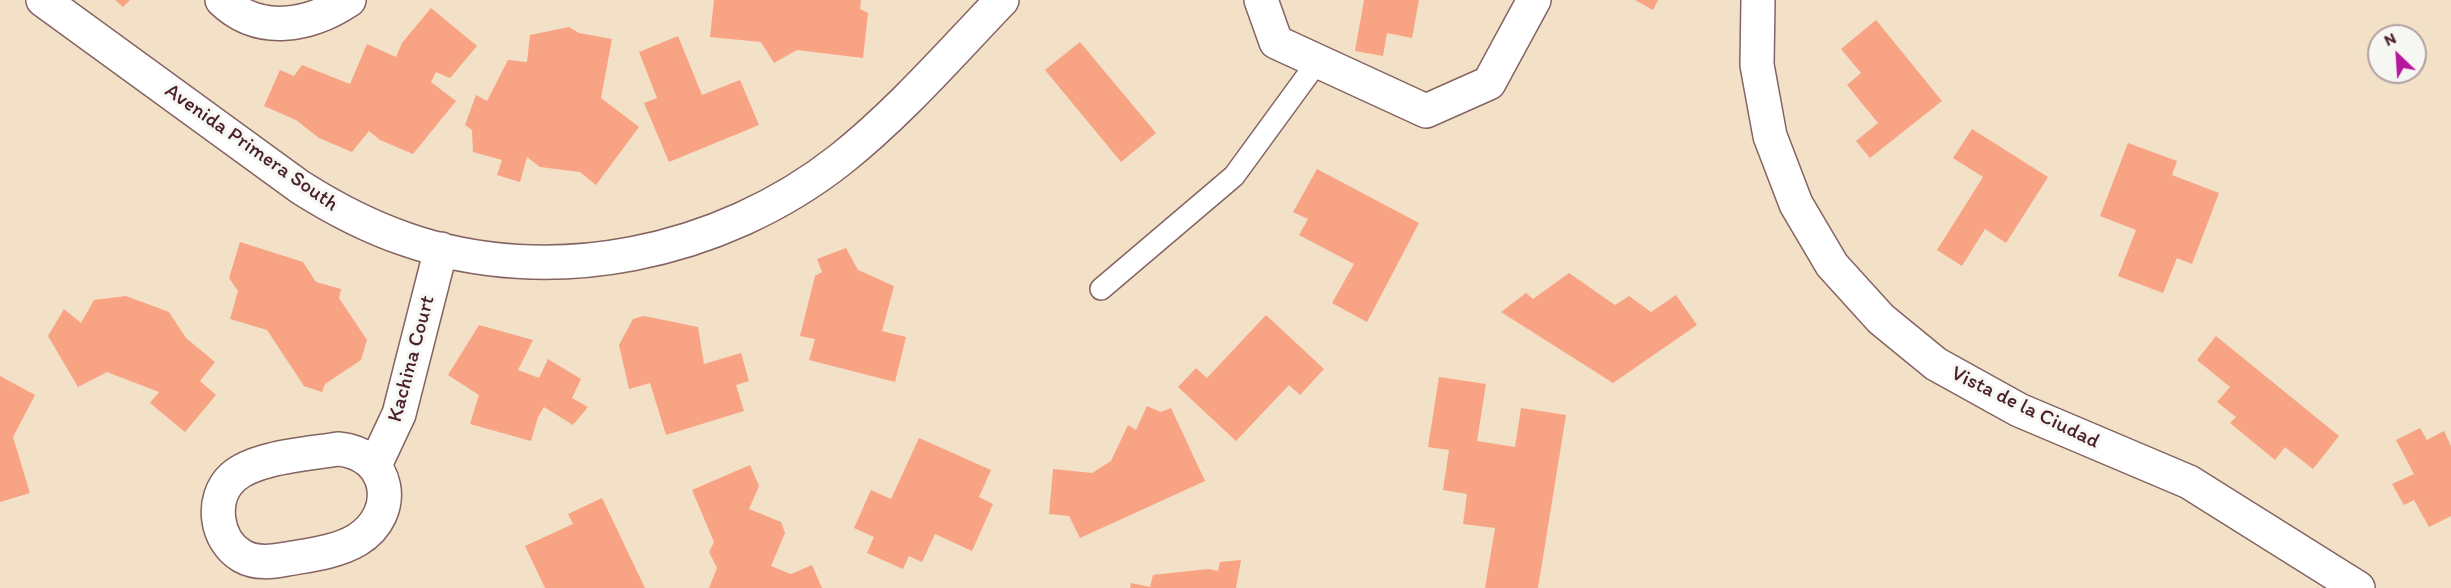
<!DOCTYPE html>
<html>
<head>
<meta charset="utf-8">
<style>
	body { margin:0 }
	#map { position:relative; width:2451px; height:588px; overflow:hidden; background:#f3e1c7; font-family:Itim,sans-serif }
	canvas { display:block }
	.north { position:absolute; left:2367px; top:24px; width:60px; height:60px; box-sizing:border-box; background:#f6f6f2; border:2px solid #b1a0a2; border-radius:50%; rotate:335deg; font-size:16px; font-weight:700; line-height:24px; text-align:center; color:#4a1f2b }
	.north::after { content:''; display:block; margin:auto; width:21px; height:27px; background:#b5179e; clip-path:polygon(50% 0,100% 100%,50% 72%,0 100%) }
</style>
</head>
<body>
<div id="map">
<canvas width="2451" height="588"></canvas>
<div class="north">N</div>
</div>
<script>
const ctx = document.querySelector('canvas').getContext('2d');
ctx.lineJoin = 'round';
function paint(path, color) { ctx.fillStyle = color; ctx.fill(path, 'evenodd'); }
function trace(path, color, width, dash) { ctx.strokeStyle = color; ctx.lineWidth = width; ctx.lineCap = dash ? 'butt' : 'round'; ctx.setLineDash(dash || []); ctx.stroke(path); }
function drawText(font, color, halo, rows, align = 'center') {
  ctx.font = font + ' Itim,sans-serif'; ctx.lineWidth = 6; ctx.setLineDash([]); ctx.textBaseline = 'middle'; ctx.strokeStyle = halo; ctx.fillStyle = color; for (const [text, x, y, turn = 0] of rows) {
    ctx.save(); ctx.translate(x, y); ctx.rotate((+turn || 0) * Math.PI / 180); ctx.textAlign = isNaN(turn) ? turn : align; if (halo) ctx.strokeText(text, 0, 0); ctx.fillText(text, 0, 0); ctx.restore();
  }
}
paint(new Path2D(`
	M115 0H130L123 7Z
	M714 0H861L860 9 868 13 863 58 797 50 774 63 761 42 710 37Z
	M1364 0H1419L1412 38 1387 33 1383 56 1355 51Z
	M1635 0H1658L1653 10Z
	M431 8 477 46 450 78 436 72 431 82 456 101 413 154 380 140 369 131 352 152 319 138 296 120 264 106 280 70 294 76 302 65 350 84 367 44 396 57 402 43Z
	M1876 20 1942 101 1870 158 1856 141 1878 123 1847 85 1861 73 1841 49Z
	M569 27 579 33 612 39 601 98 639 127 596 185 580 172 540 167 527 157 520 182 497 175 502 160 473 152 472 130 465 125 476 95 487 101 508 60 527 62 530 35Z
	M678 36 702 95 740 80 759 125 669 162 644 103 657 98 639 52Z
	M1080 42 1156 133 1121 162 1045 70Z
	M1972 129 2048 177 2006 243 1985 229 1962 266 1937 250 1983 177 1953 158Z
	M2128 143 2177 161 2172 175 2219 193 2192 264 2177 258 2163 293 2118 276 2136 230 2100 216Z
	M1317 169 1419 223 1367 322 1332 303 1354 264 1299 235 1308 219 1293 212Z
	M240 242 303 262 316 282 341 289 339 298 367 340 361 360 325 384 322 392 304 386 267 330 230 319 238 291 229 278Z
	M846 248 858 270 894 286 882 331 906 337 895 382 809 360 815 339 800 336 815 276 822 272 817 259Z
	M1569 273 1615 305 1629 296 1651 312 1676 295 1697 325 1613 383 1501 312 1526 293 1533 299Z
	M126 296 169 312 186 338 215 362 200 381 216 395 185 432 150 403 159 392 107 372 78 387 48 336 64 309 81 323 94 300Z
	M1266 315 1324 369 1300 395 1289 385 1236 441 1178 387 1196 368 1207 378Z
	M644 316 698 327 704 364 741 353 749 381 736 385 744 411 666 435 650 383 629 389 619 345 633 319Z
	M479 325 533 340 518 370 539 378 548 359 581 379 572 398 588 407 573 425 544 407 538 417 531 441 470 424 479 395 448 375Z
	M2216 336 2339 436 2313 469 2285 447 2275 460 2230 423 2236 417 2217 402 2230 387 2197 360Z
	M0 376 35 395 13 437 30 493 0 502Z
	M1439 377 1486 384 1477 441 1515 447 1521 408 1566 415 1538 588H1485L1495 528 1463 524 1467 494 1443 490 1449 450 1428 447Z
	M1147 406 1161 412 1171 408 1205 481 1080 538 1069 516 1049 514 1053 469 1092 473 1111 461 1128 425 1136 430Z
	M2420 428 2427 440 2444 431 2451 446V516L2429 527 2414 500 2404 505 2392 484 2414 474 2396 440Z
	M919 438 991 470 979 497 993 504 972 551 935 534 922 562 909 556 903 569 867 553 874 537 854 528 871 490 891 499Z
	M750 465 759 486 749 509 781 522 785 533 771 566 791 574 812 565 822 588H709L717 568 709 552 714 542 692 490Z
	M602 498 645 588H545L525 546 573 524 568 514Z
	M1241 560 1236 588H1130L1131 583 1150 587 1153 575 1208 569 1218 571 1220 562Z`), '#f7a384');
const lane = new Path2D(`
	M1101 289 1234 176 1318 61`);
const street = new Path2D(`
	M43 0 300 187C333 208 367 226 405 239 550 290 721 254 841 159 900 112 950 54 1002 0
	M222 0C259 36 310 26 349 0
	M1261 0 1276 42 1426 111 1489 83 1534 0
	M1758 0 1757 65 1770 136 1796 204 1832 265 1881 319 1936 364 2019 410 2189 482 2358 588
	M338 449C390 453 401 513 357 540 337 552 310 555 287 559 272 562 256 564 242 556 216 541 209 499 233 477 255 457 309 454 338 449Z
	M375 465 399 414 441 249`);
trace(lane, '#856362', 24);
trace(street, '#856362', 36);
trace(lane, '#fff', 21);
trace(street, '#fff', 33);
drawText('21px', '#4a1f2b', '#f6f6f2', [
	["Avenida Primera South",251,148,35],
	["Kachina Court",412,359,-75],
	["Vista de la Ciudad",2025,408,26]
]);
</script>
</body>
</html>
